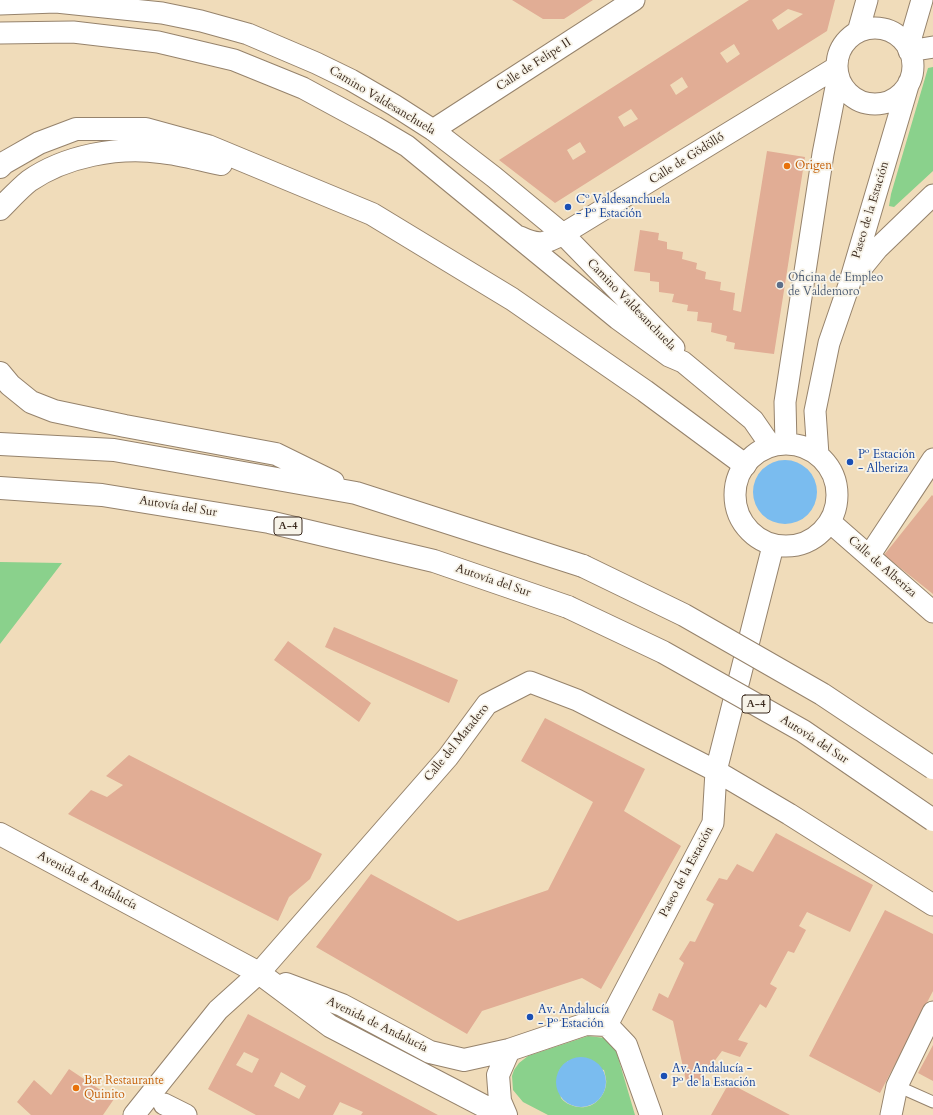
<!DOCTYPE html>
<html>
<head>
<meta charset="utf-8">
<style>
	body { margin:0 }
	canvas { display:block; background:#f0dcba }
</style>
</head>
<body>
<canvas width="933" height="1115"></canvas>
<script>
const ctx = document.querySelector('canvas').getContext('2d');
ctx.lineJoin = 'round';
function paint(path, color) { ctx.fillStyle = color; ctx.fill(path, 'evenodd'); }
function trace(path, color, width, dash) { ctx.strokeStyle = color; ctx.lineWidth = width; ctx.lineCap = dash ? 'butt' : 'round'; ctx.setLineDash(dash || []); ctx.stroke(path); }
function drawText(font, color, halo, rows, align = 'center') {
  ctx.font = font + ' Cardo,serif'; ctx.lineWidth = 3.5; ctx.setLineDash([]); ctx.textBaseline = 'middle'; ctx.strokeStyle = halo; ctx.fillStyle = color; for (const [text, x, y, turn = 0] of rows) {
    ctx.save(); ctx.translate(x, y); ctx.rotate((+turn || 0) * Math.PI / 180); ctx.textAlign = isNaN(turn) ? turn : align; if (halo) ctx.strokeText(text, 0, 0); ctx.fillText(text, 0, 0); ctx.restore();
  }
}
paint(new Path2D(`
	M933 67V171L894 207 889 206 891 194 928 68Z
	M0 562 62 563 0 644Z
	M588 1036 605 1038 615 1047 635 1115H548L523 1102 513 1090 512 1076 514 1070 519 1063 528 1056ZM568 1061 604 1070C605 1075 607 1080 606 1085 603 1102 587 1112 571 1105 568 1104 563 1101 561 1098 560 1094 560 1089 559 1085 557 1072 558 1070 568 1061Z`), '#8ad18c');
paint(new Path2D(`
	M753 492a32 32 0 1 1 64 0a32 32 0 1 1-64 0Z
	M556 1082a25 25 0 1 1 50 0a25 25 0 1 1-50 0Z`), '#7abcef');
paint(new Path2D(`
	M512 0H593L564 19H543Z
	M749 0H835L827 31 555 203 499 160ZM788 9 803 14 778 30 772 20ZM734 44 740 54 727 63 720 53ZM682 77 688 87 676 95 670 85ZM631 109 638 119 624 127 618 117ZM580 142 586 152 573 160 567 150Z
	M767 151 805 157 774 354 734 349 735 343 726 341 727 336 711 332 712 323 697 321 698 312 687 311 688 305 672 302 674 294 659 292V282L650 281V273L634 271 640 230 659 233 658 240 667 242V249L683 252 682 259 697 263 696 269 706 272 705 279 721 282 720 290 735 293 733 310 741 312Z
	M932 495 933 496V594L884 555Z
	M334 627 458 680 449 703 325 647Z
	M288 641 371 703 359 722 274 660Z
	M545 718 645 769 624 811 681 846 601 989 582 978 482 1011 467 1034 316 947 371 874 458 921 548 890 593 802 521 761Z
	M129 755 322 854 310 879 289 897 278 921 68 814 91 790 107 797 123 785 106 776Z
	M776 833 873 885 850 932 807 912 799 926 806 930 794 953 788 951 770 984 777 988 766 1008 760 1004 738 1040 748 1043 740 1057 722 1051 696 1086 686 1081 673 1021 652 1010 659 993 668 998 684 963 679 959 690 941 695 942 714 904 706 900 719 878 727 880 737 864 753 872Z
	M885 910 933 934V991L880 1093 809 1056Z
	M248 1014 438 1115H361L363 1112 340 1102 333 1115H256L208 1089ZM244 1052 259 1059 252 1073 236 1065ZM281 1072 306 1086 299 1099 274 1086Z
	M933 1045V1081L918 1073Z
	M69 1069 114 1099 103 1115H31L17 1102 34 1080 51 1095Z
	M729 1083 790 1115H711Z`), '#e1ad95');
const lane = new Path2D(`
	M897 1086 933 1102`);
const street = new Path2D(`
	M0 4 56 2 162 13 201 21 248 34 316 63 351 80 394 105 433 130 494 177 563 234 674 348
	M837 66a38 38 0 1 1 76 0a38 38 0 1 1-76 0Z
	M858 32 867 0
	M0 33 73 32 158 42 234 60 303 88 375 127 407 146 618 319 669 356 683 362 753 420 771 446
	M908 48 922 0
	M909 51 933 47
	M433 130 634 0
	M520 237C539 246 545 244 563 234L837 67
	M855 276 877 249 933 195
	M786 444 785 402 823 154 838 77
	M735 495a51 51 0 1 1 102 0a51 51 0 1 1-102 0Z
	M818 455 815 411 829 343 849 285 909 82
	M830 522 933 612
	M869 556 933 459
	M607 1025 713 823 716 771 773 546
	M164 1104 186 1115
	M134 1115 218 1010 259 973 448 757 487 704 530 682 577 700 716 771 789 814 933 905
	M891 1115 897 1086 933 1012`);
const secondary = new Path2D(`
	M0 834 259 973 330 1026 501 1115
	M286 984 342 1005 430 1052 464 1060 509 1050 586 1024 607 1025 626 1045 651 1115
	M506 1115 500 1101 498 1075 509 1050`);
const highway = new Path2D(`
	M0 167 4 163 39 143 76 129H146L208 146 372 214 512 299 645 391 745 465
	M0 209C9 200 19 189 29 181 65 156 118 146 161 152 181 154 201 160 221 164
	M0 373 10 385 31 402 54 411 125 426 276 454 333 482
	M0 444 114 450 356 493 583 566
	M0 488 102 495 269 522 434 561 568 607`);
trace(lane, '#96836c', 13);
trace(street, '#96836c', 23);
trace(secondary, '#96836c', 24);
trace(highway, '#96836c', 24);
trace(lane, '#fff', 11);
trace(street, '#fff', 21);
trace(secondary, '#fff', 22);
trace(highway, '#fff', 22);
const highwayBridge = new Path2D(`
	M583 566 684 615 822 694 933 768
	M568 607 663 652 803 731 933 820`);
trace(highwayBridge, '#96836c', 24, []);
trace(highwayBridge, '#fff', 22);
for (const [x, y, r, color] of [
	[787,166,4,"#e8710a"],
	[568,207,4,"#1a4fb4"],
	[780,285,4,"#5c6f8a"],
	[850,462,4,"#1a4fb4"],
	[530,1017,4,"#1a4fb4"],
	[664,1076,4,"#1a4fb4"],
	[76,1088,4,"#e8710a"]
]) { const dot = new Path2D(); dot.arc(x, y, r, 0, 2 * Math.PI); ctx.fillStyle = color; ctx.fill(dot); trace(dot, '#f7f3e8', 1.5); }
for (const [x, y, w] of [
	[288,526,28],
	[756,704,28]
]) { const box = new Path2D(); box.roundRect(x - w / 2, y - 9, w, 18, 3); ctx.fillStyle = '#f7f3e8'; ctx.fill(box); trace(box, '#3b2a1e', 1); }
drawText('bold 11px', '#3b2a1e', null, [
	["A-4",288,526],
	["A-4",756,704]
]);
drawText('12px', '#3b2a1e', '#f7f3e8', [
	["Calle de Felipe II",534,65,-33],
	["Camino Valdesanchuela",382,101,31],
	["Calle de Gödöllő",687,159,-32],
	["Paseo de la Estación",871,210,-73],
	["Camino Valdesanchuela",631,305,46],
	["Autovía del Sur",178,507,9],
	["Calle de Alberiza",882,567,41],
	["Autovía del Sur",493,581,19],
	["Autovía del Sur",814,740,33],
	["Calle del Matadero",457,743,-51],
	["Paseo de la Estación",687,872,-62],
	["Avenida de Andalucía",87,881,28],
	["Avenida de Andalucía",377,1025,26]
]);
drawText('12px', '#c56008', '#f7f3e8', [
	["Origen",795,166],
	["Bar Restaurante",84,1081],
	["Quinito",84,1095]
], 'left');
drawText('12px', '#164399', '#f7f3e8', [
	["Cº Valdesanchuela",576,200],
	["- Pº Estación",576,214],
	["Pº Estación",858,455],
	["- Alberiza",858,469],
	["Av. Andalucía",538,1010],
	["- Pº Estación",538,1024],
	["Av. Andalucía -",672,1069],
	["Pº de la Estación",672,1083]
], 'left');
drawText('12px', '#4e5e75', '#f7f3e8', [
	["Oficina de Empleo",788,278],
	["de Valdemoro",788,292]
], 'left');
</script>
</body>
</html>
